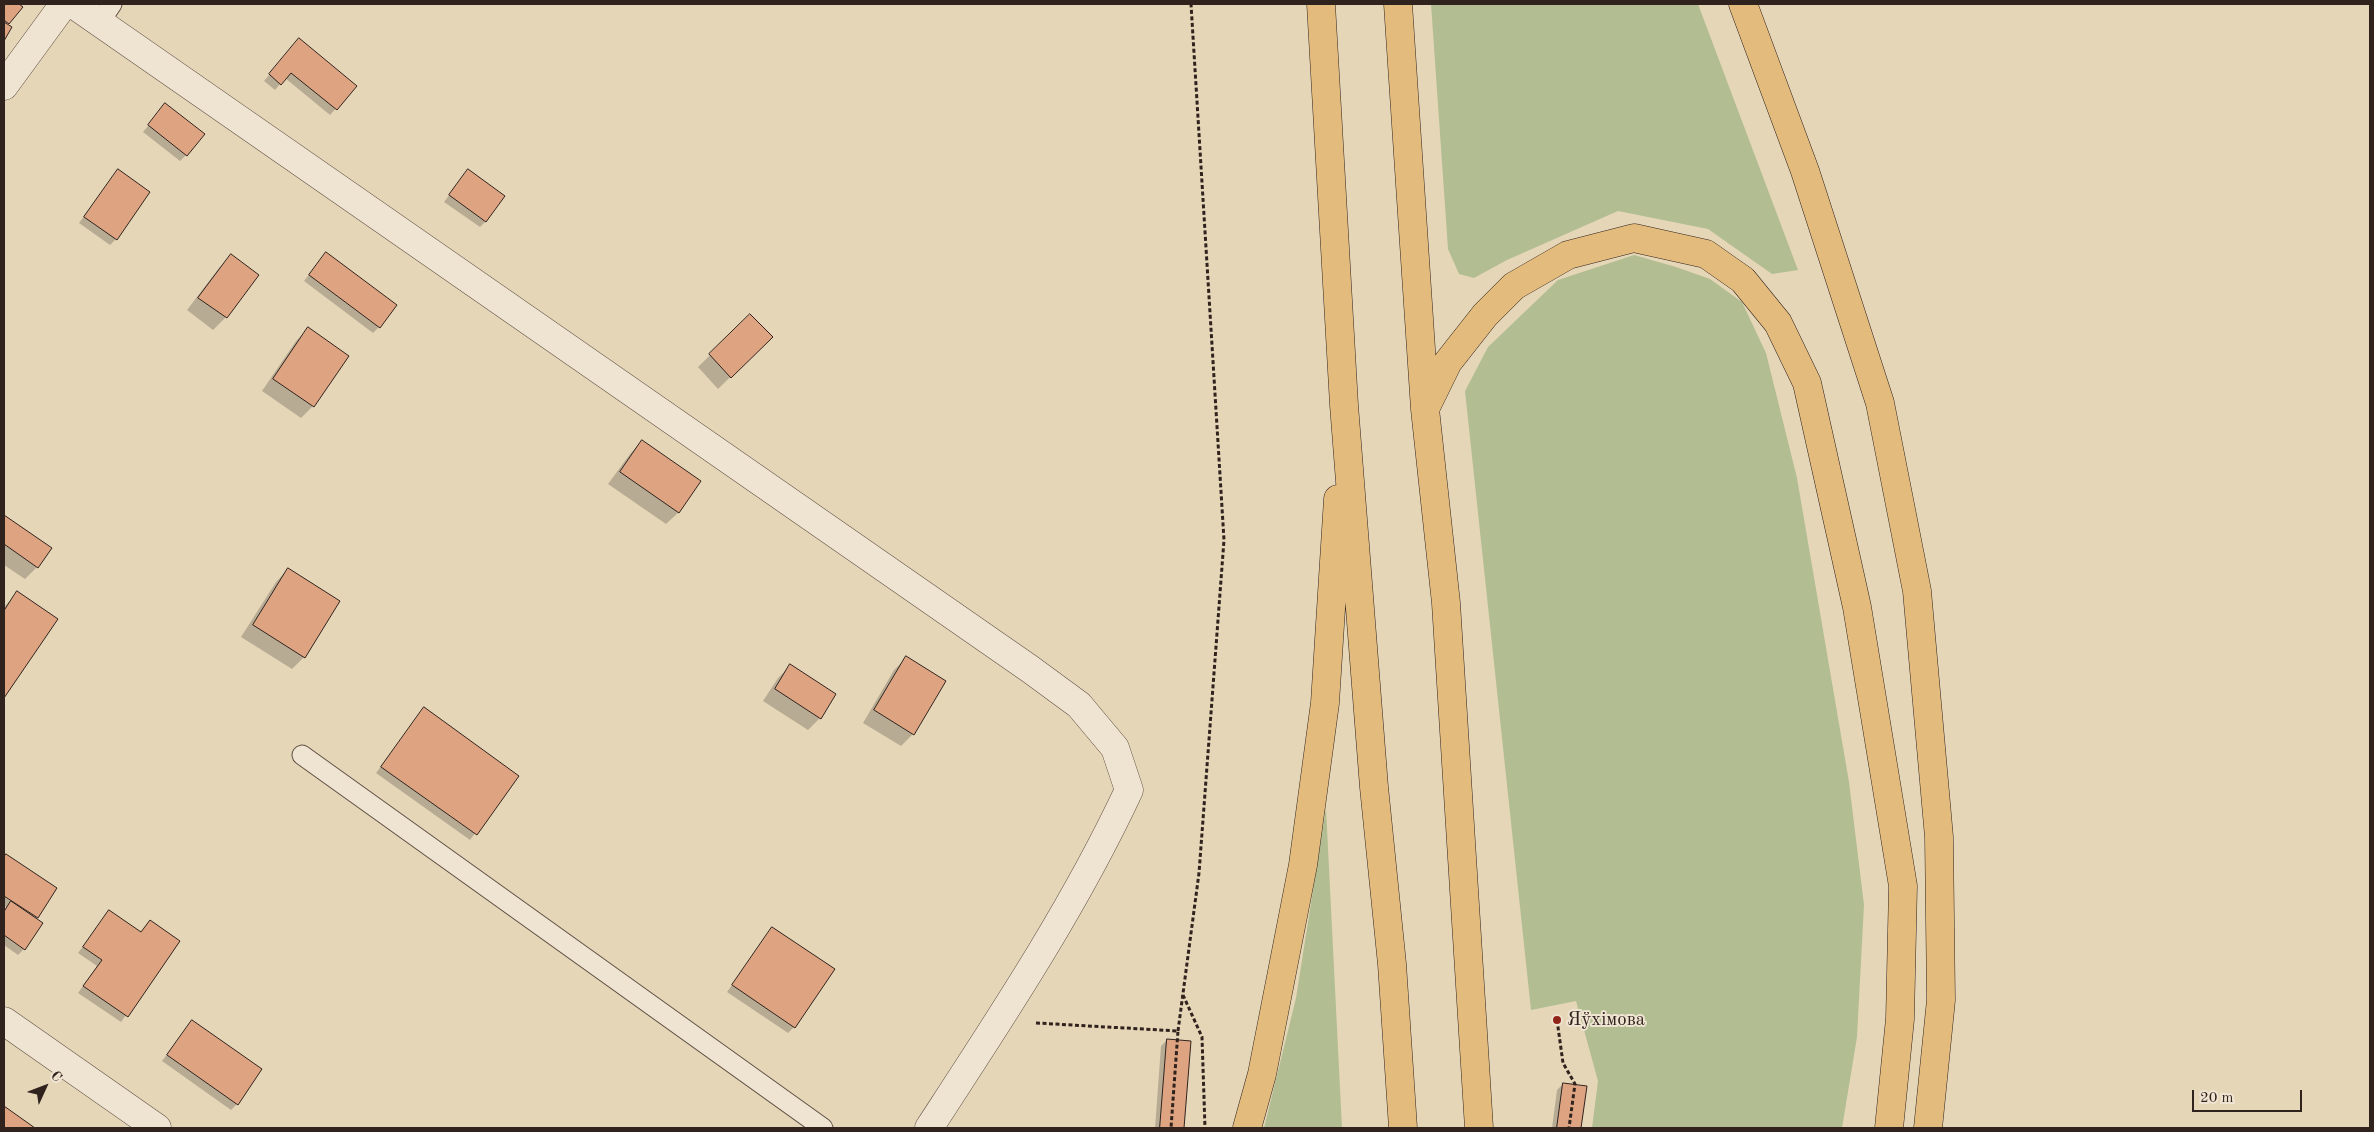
<!DOCTYPE html>
<html>
<head>
<meta charset="utf-8">
<style>
	body { margin:0 }
	#map { position:relative; width:2374px; height:1132px; overflow:hidden; background:#e6d6b8; font-family:"Old Standard TT",serif }
	canvas { display:block }
	.frame { position:absolute; inset:0; border:5px solid #30231e; pointer-events:none }
	.north { position:absolute; left:20px; top:1062px; width:50px; height:50px; -webkit-text-stroke:4px #efe4d1; paint-order:stroke; rotate:47deg; font-size:14px; font-weight:700; line-height:20px; text-align:center; color:#30231e }
	.north::after { content:''; display:block; margin:auto; width:18px; height:22px; background:#30231e; clip-path:polygon(50% 0,100% 100%,50% 72%,0 100%) }
	.scale { position:absolute; left:2192px; top:1090px; width:110px; height:22px; box-sizing:border-box; border:2px solid #30231e; border-top:0; padding-left:6px; font-size:15px; line-height:18px; white-space:nowrap; color:#30231e; -webkit-text-stroke:4px #efe4d1; paint-order:stroke }
</style>
</head>
<body>
<div id="map">
<canvas width="2374" height="1132"></canvas>
<div class="frame"></div>
<div class="north">С</div>
<div class="scale">20 m</div>
</div>
<script>
const ctx = document.querySelector('canvas').getContext('2d');
ctx.lineJoin = 'round';
function paint(path, color) { ctx.fillStyle = color; ctx.fill(path, 'evenodd'); }
function trace(path, color, width, dash) { ctx.strokeStyle = color; ctx.lineWidth = width; ctx.lineCap = dash ? 'butt' : 'round'; ctx.setLineDash(dash || []); ctx.stroke(path); }
function drawText(font, color, halo, rows, align = 'center') {
  ctx.font = font + ' "Old Standard TT",serif'; ctx.lineWidth = 4; ctx.setLineDash([]); ctx.textBaseline = 'middle'; ctx.strokeStyle = halo; ctx.fillStyle = color; for (const [text, x, y, turn = 0] of rows) {
    ctx.save(); ctx.translate(x, y); ctx.rotate((+turn || 0) * Math.PI / 180); ctx.textAlign = isNaN(turn) ? turn : align; if (halo) ctx.strokeText(text, 0, 0); ctx.fillText(text, 0, 0); ctx.restore();
  }
}
paint(new Path2D(`
	M1431 4H1698L1798 270 1772 274 1708 229 1618 211 1507 260 1474 278 1459 274 1448 249Z
	M1634 255 1676 267 1710 279 1742 302 1766 353 1797 478 1849 782 1864 905 1857 1037 1842 1128H1592L1598 1081 1576 1001 1531 1010 1465 391 1488 347 1558 280Z
	M1326 808 1342 1128H1264L1296 998Z`), '#b2be91');
paint(new Path2D(`
	M4 4H17L21 7 6 25 10 27 4 39Z
	M293 46 355 87 330 115 285 78 275 90 264 81Z
	M165 105 186 155 180 161 143 132Z
	M468 170 485 222 480 227 444 202Z
	M118 171 116 239 110 245 79 223Z
	M231 256 257 275 226 317 213 330 187 310 219 268Z
	M321 259 379 327 373 333 304 281Z
	M750 316 771 337 718 389 698 367Z
	M308 329 313 406 301 418 262 391 296 341Z
	M642 441 679 512 666 524 608 484 630 454Z
	M4 516 50 548 37 567 25 579 4 565Z
	M288 569 304 657 292 669 241 637 276 582Z
	M17 593 56 620 4 696V607Z
	M906 658 913 734 901 746 863 723 894 670Z
	M790 666 820 718 808 730 763 701 778 678Z
	M424 709 517 776 470 840 376 773Z
	M6 855 37 917 24 949 18 955 4 945V911L6 907 4 906V857Z
	M109 911 140 933 150 922 179 942 121 1022 78 993 97 966 78 953Z
	M772 928 794 1027 788 1033 727 992Z
	M192 1022 237 1104 231 1110 162 1061Z
	M1167 1040 1190 1042 1183 1128H1155L1161 1046Z
	M1563 1084 1585 1087 1580 1128H1552L1557 1090Z`), '#0003');
const building = new Path2D(`
	M4 4H19L23 7 9 24 4 20Z
	M4 22 12 27 4 41Z
	M299 38 357 86 337 110 291 73 281 85 269 74Z
	M165 103 205 134 187 156 148 125Z
	M118 169 150 192 117 240 84 217Z
	M468 169 505 196 486 222 449 195Z
	M326 252 397 305 380 328 309 275Z
	M231 254 259 275 227 318 198 298Z
	M750 314 773 337 731 378 709 354Z
	M308 327 349 356 314 407 273 379Z
	M642 440 701 481 679 513 620 472Z
	M4 515 52 548 38 568 4 544Z
	M288 568 340 601 305 658 253 625Z
	M17 591 58 619 4 698V611Z
	M906 656 946 681 914 735 874 710Z
	M790 664 836 694 821 719 775 689Z
	M424 707 519 776 477 835 381 767Z
	M6 854 57 888 38 918 4 896V857Z
	M11 901 43 923 25 950 4 935V912Z
	M109 910 141 932 150 920 180 941 128 1017 83 986 102 960 83 947Z
	M772 927 835 969 795 1028 732 985Z
	M192 1020 262 1069 238 1105 167 1055Z
	M1167 1039 1191 1041 1184 1128H1160Z
	M1563 1083 1587 1086 1581 1128H1557Z
	M4 1106 35 1128H4Z`);
paint(building, '#dea482');
trace(building, '#30231e', 1);
const lane = new Path2D(`
	M100 22 112 4
	M302 755 823 1128`);
const street = new Path2D(`
	M73 4 1030 669 1079 705 1115 748 1129 790C1074 908 1000 1019 929 1128
	M4 86 64 4
	M4 1021 157 1128`);
const highway = new Path2D(`
	M1321 4 1344 405 1374 787 1392 964 1403 1128
	M1398 4 1425 409 1446 603 1479 1128
	M1743 4 1805 171 1880 403 1917 591 1939 837 1941 1000 1928 1128
	M1425 409 1448 362 1485 315 1514 286 1568 255 1634 238 1706 254 1743 280 1778 323 1807 383 1857 607 1903 886 1900 1019 1889 1128
	M1247 1128 1262 1074 1303 865 1325 703 1338 499`);
trace(lane, '#5e5044', 21);
trace(street, '#5e5044', 29);
trace(highway, '#30231e', 29);
trace(new Path2D(`
	M1183 995 1202 1037 1205 1128
	M1557 1020 1563 1063 1575 1084 1569 1128
	M1036 1023 1178 1031 1171 1128
	M1178 1031 1199 873 1224 540 1191 4`), '#30231e', 3, [4, 2.5]);
trace(lane, '#efe4d1', 19);
trace(street, '#efe4d1', 28);
trace(highway, '#e3bb7c', 28);
for (const [x, y, r, color] of [
	[1557,1020,5,"#8f2418"]
]) { const dot = new Path2D(); dot.arc(x, y, r, 0, 2 * Math.PI); ctx.fillStyle = color; ctx.fill(dot); trace(dot, '#efe4d1', 2); }
drawText('19px', '#30231e', '#efe4d1', [
	["Яўхімова",1567,1020]
], 'left');
</script>
</body>
</html>
